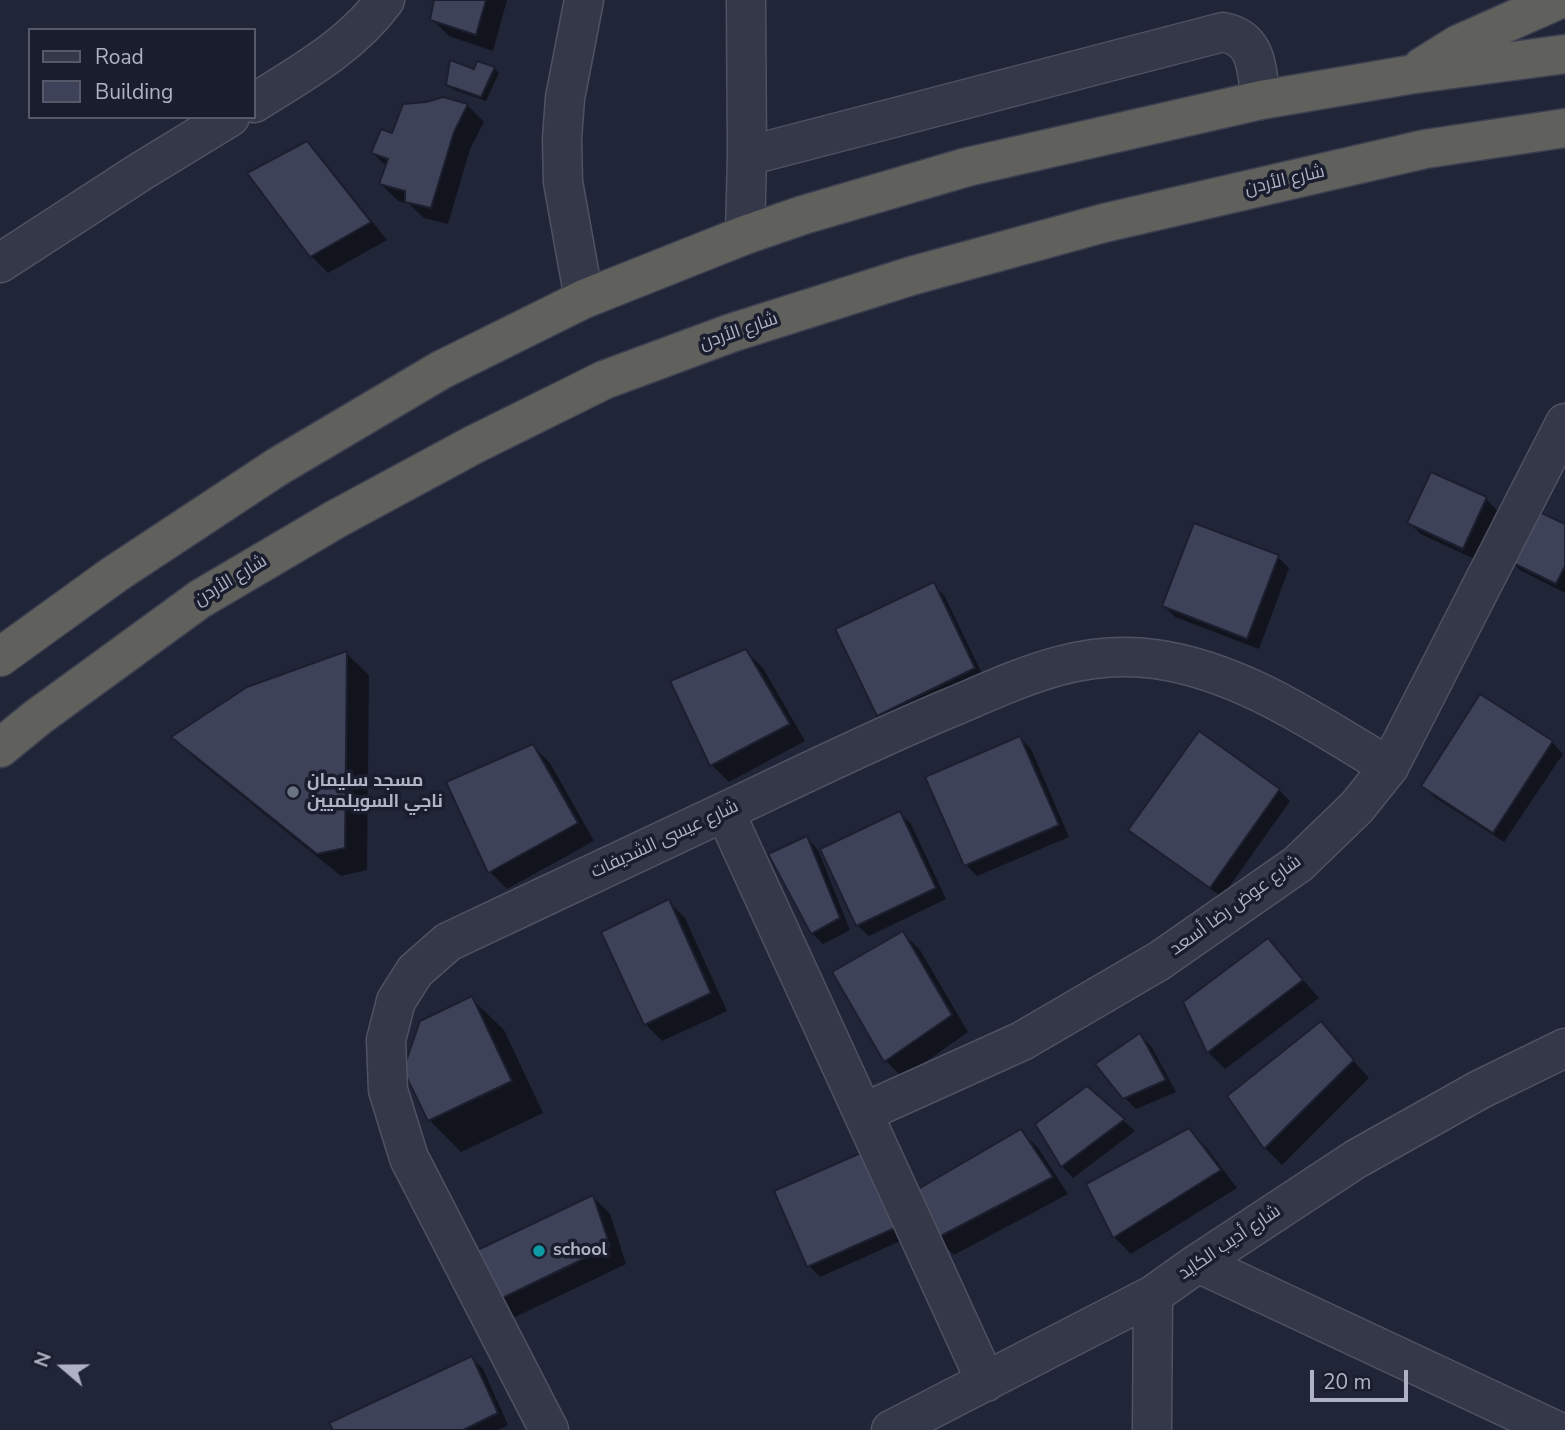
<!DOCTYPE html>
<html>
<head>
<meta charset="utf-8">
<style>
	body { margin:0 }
	#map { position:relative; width:1565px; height:1430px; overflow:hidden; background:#212538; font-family:"Nunito Sans",sans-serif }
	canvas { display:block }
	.legend { position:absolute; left:28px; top:28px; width:228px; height:91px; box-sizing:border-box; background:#1a1d2d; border:2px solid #56596a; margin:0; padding:9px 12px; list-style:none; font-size:21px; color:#afb2c5 }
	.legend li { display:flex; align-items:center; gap:14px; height:35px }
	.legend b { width:35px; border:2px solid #56596a }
	.north { position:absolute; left:28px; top:1332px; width:70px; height:70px; -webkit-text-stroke:5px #1a1d2d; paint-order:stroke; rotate:290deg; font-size:19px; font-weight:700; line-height:28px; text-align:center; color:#afb2c5 }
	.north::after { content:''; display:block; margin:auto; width:24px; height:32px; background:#afb2c5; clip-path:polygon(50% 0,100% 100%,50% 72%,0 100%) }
	.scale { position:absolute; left:1310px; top:1370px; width:98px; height:32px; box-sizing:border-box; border:4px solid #afb2c5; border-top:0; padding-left:9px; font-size:21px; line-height:24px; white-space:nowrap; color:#afb2c5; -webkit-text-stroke:5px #1a1d2d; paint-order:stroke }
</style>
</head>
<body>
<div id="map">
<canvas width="1565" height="1430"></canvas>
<ul class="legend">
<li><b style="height:9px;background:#343848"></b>Road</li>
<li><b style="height:19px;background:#3d4258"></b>Building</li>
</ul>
<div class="north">N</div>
<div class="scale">20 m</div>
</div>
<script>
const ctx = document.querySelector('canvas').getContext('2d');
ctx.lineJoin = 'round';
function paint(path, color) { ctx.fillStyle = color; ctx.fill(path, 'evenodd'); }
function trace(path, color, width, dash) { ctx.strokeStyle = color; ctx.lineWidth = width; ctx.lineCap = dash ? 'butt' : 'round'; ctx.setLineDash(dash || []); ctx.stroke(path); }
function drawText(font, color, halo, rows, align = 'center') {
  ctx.font = font + ' "Nunito Sans",Cairo,sans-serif'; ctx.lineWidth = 7; ctx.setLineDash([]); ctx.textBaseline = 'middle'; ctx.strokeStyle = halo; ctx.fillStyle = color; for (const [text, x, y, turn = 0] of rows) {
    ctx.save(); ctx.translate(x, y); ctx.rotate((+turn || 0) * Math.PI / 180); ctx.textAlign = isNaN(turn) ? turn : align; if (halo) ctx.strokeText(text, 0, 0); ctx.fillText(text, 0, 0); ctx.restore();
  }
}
paint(new Path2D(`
	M436 0H507L493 51 449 36 432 19Z
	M494 68 499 73 486 101 454 90 448 85Z
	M467 105 484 122 470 149 448 224 424 218 409 204 398 201 381 184 387 167 373 153 393 135Z
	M307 144 324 161 387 240 328 273 311 256Z
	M1486 499 1497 510 1474 559 1421 534 1409 523Z
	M1565 526V593L1520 570 1509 559Z
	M1278 557 1289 568 1259 649 1175 617 1164 606Z
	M933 584 944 595 985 680 890 726 879 715Z
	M746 651 763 668 805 741 729 782 712 765Z
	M346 653 369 675 367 870 341 876 196 759 174 737Z
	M1199 733 1279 790 1290 801 1222 897 1142 841 1131 829Z
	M1020 738 1031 749 1069 837 977 876 966 865Z
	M1552 742 1563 754 1504 842 1434 797 1423 785Z
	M533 746 550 763 594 841 507 889 490 872 449 783Z
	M900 813 911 824 946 899 869 936 857 925Z
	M807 838 818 850 850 930 823 944 812 933Z
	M668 901 685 918 727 1011 662 1041 645 1024Z
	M903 933 920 950 968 1032 903 1078 886 1061Z
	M1268 940 1319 998 1225 1069 1208 1052Z
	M472 999 504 1030 543 1113 461 1152 429 1120Z
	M1321 1024 1369 1078 1282 1165 1265 1148 1229 1097Z
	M1140 1035 1151 1046 1176 1092 1136 1109 1125 1098Z
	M1087 1088 1135 1131 1073 1178 1062 1166 1037 1125Z
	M1189 1130 1206 1147 1237 1188 1131 1254 1114 1237 1089 1185Z
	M1021 1131 1038 1148 1068 1194 954 1255 937 1238Z
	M862 1154 905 1239 820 1277 809 1266Z
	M593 1197 610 1214 626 1264 513 1318 496 1301Z
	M472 1358 483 1369 508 1425 498 1430H335Z`), '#0007');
const building = new Path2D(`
	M434 0H486L476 35 430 20Z
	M450 60 474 69 477 61 495 67 481 97 446 85Z
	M443 97 468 104 454 132 431 208 405 202V191L379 184 388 159 371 153 381 129 392 133 403 104 426 102Z
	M307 141 371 222 310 257 247 173Z
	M1431 472 1487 497 1463 549 1407 523Z
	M1531 508 1565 524V566L1556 584 1507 560Z
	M1194 523 1279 555 1247 639 1162 606Z
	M934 582 975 668 877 716 835 629Z
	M746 649 790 724 710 766 670 681Z
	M347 651 345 848 317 854 171 737 247 687Z
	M1480 694 1553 741 1493 833 1421 786Z
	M1199 731 1280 789 1210 888 1128 830Z
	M1020 736 1059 825 964 866 925 777Z
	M533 744 578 823 488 873 446 782Z
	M900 811 936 888 856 926 820 849Z
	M807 836 840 918 811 934 768 854Z
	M669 899 711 993 644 1025 601 932Z
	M903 931 952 1015 884 1062 832 972Z
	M1268 938 1303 980 1207 1053 1183 1002Z
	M472 996 512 1081 428 1121 403 1070 420 1021Z
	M1321 1021 1354 1060 1264 1149 1227 1096Z
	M1140 1033 1166 1080 1123 1099 1095 1064Z
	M1087 1086 1125 1119 1061 1167 1035 1124Z
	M1189 1128 1221 1170 1113 1238 1086 1184Z
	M1021 1129 1053 1177 935 1239 913 1192Z
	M863 1152 895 1228 807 1267 774 1191Z
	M593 1195 610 1246 494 1302 467 1255Z
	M472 1356 498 1413 463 1430H333L329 1423Z`);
paint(building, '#3d4258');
trace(building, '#1c1f2f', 2);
const minor = new Path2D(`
	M254 103C302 73 351 46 385 0
	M747 156 1223 32C1259 39 1256 70 1261 100
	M745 235 747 156 746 0
	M0 263 140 172 230 117
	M584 299 563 182 562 139 565 98 584 0
	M725 812 986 1382
	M865 1112 1022 1041 1159 961 1298 864 1357 807 1389 767 1565 423
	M1198 1263 1555 1430
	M549 1430 409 1158 388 1090 386 1040 396 1001 415 971 448 942C547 895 647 849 745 802 814 769 882 736 952 707 1021 678 1078 649 1155 659 1241 671 1316 723 1389 767
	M891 1430 1153 1295 1198 1263 1356 1159 1479 1090 1565 1048
	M1152 1430 1153 1295`);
const trunk = new Path2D(`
	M1422 67 1459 44 1558 0
	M0 657 115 574 277 467 441 370 584 299 745 235 803 215 967 167 1261 100 1408 75 1565 54
	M0 748 38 717 200 599 336 519 473 445 604 380 731 333 911 276 1104 223 1425 149 1565 128`);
trace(minor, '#4f5263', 41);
trace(trunk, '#3c3f50', 41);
trace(minor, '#343848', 38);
trace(trunk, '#60605d', 38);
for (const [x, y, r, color] of [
	[293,792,7,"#6b7280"],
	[539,1251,7,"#0f9aa8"]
]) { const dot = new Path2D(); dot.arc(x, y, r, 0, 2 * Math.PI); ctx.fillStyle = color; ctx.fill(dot); trace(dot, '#1a1d2d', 2.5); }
drawText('18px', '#afb2c5', '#1a1d2d', [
	["شارع الأردن",1285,181,-13],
	["شارع الأردن",739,332,-19],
	["شارع الأردن",231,581,-31],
	["شارع عيسى الشديفات",665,840,-25],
	["شارع عوض رضا أسعد",1236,906,-36],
	["شارع أديب الكايد",1230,1243,-34]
]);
drawText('bold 18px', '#afb2c5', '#1a1d2d', [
	["مسجد سليمان",307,782],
	["ناجي السويلميين",307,803],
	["school",553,1251]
], 'left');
</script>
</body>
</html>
